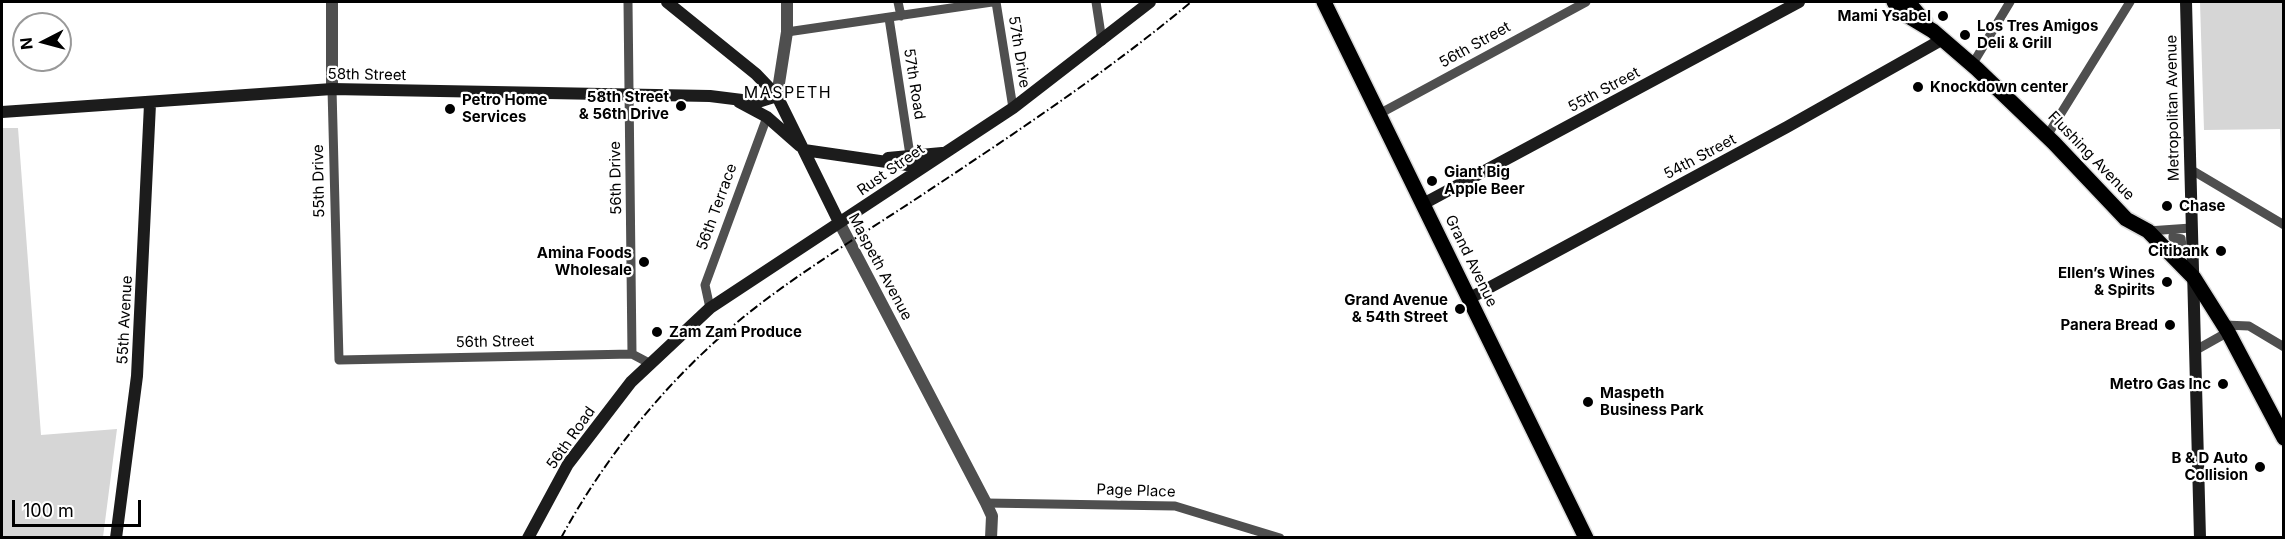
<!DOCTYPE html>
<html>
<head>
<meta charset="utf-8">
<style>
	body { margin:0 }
	#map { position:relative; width:2285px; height:539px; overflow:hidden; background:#fff; font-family:Inter,sans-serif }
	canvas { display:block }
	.frame { position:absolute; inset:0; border:3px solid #000; pointer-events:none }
	.north { position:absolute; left:12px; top:12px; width:60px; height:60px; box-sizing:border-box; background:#fff; border:2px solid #999; border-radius:50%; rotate:264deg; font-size:16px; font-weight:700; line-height:24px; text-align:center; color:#000 }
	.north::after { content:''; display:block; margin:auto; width:21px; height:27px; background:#000; clip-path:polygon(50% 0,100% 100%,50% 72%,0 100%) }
	.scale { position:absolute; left:12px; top:500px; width:129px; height:27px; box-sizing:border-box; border:3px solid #000; border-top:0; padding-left:8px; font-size:18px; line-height:21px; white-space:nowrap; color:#000; -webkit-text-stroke:4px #fff; paint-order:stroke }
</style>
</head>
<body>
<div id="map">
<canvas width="2285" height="539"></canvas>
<div class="frame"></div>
<div class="north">N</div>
<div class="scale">100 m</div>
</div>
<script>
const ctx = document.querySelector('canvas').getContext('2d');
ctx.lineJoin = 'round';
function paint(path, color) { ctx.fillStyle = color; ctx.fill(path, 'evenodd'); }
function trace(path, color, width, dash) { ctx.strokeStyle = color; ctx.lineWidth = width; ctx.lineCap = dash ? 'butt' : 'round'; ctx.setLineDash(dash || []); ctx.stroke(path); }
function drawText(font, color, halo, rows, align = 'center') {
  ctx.font = font + ' Inter,sans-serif'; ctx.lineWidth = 4.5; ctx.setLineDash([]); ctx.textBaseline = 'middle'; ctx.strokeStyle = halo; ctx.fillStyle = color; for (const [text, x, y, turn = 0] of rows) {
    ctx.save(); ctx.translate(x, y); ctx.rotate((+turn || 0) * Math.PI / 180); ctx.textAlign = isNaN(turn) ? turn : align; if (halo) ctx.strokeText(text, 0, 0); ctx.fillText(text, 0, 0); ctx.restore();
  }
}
paint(new Path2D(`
	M2200 2H2283V214L2280 129 2204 130Z
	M2 128H18L41 435 117 429 103 537H2Z`), '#d6d6d6');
const primary = new Path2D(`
	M1324 2 1586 538
	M1894 2 1903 13 1933 31 1977 69 2054 143 2126 219 2148 231 2194 278 2228 332 2284 438
	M1908 2 1925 22`);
trace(primary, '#dbdbdb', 18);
trace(new Path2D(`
	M2172 236 2182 238 2183 246 2172 238Z`), '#4f4f4f', 7);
trace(new Path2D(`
	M628 2 632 354
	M898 2 901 16
	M996 2 1013 108
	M1096 2 1102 41
	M889 18 910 155
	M787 32 992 2
	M1972 65 2010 2
	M332 89 339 360 632 354 649 363
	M1379 114 1586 2
	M2047 136 2130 2
	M2190 169 2284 225
	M2148 231 2191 228
	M710 308 705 285 767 117
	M2224 325 2249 326 2284 347
	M2196 350 2228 332
	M986 503 1175 506 1280 538`), '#4f4f4f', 9);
trace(new Path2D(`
	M332 2V89
	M777 96 787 32V2
	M839 222 986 503 992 516 991 538`), '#4f4f4f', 12);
trace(new Path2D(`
	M667 2 756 74 777 96 839 222
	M2186 2 2200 538
	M739 102 767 117 800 146
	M2 112 332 89 710 96 758 102 777 96
	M804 150 921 167
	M888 158 942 153
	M1423 204 1799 2
	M1470 298 1787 127 1943 39
	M116 538 137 376 150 104
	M528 538 568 464 631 382 710 308 1013 108 1150 2`), '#1c1c1c', 12);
trace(primary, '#000', 15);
trace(new Path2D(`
	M561 538C607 453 671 376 746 315 801 271 863 234 922 195 1015 133 1106 73 1191 2`), '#000', 2, [9, 3, 1.5, 3]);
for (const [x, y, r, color] of [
	[1943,16,6,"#000"],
	[1965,35,6,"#000"],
	[1918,87,6,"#000"],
	[681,106,6,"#000"],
	[450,109,6,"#000"],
	[1432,181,6,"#000"],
	[2167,206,6,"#000"],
	[2221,251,6,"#000"],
	[644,262,6,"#000"],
	[2167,282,6,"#000"],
	[1460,309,6,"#000"],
	[2170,325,6,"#000"],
	[657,332,6,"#000"],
	[2223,384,6,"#000"],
	[1588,402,6,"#000"],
	[2260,467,6,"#000"]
]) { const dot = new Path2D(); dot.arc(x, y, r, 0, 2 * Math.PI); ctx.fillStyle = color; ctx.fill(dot); trace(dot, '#fff', 2); }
drawText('bold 15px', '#000', '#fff', [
	["Mami Ysabel",1931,16],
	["Los Tres Amigos",1977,26,"left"],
	["Deli & Grill",1977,43,"left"],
	["Knockdown center",1930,87,"left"],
	["58th Street",669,97],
	["& 56th Drive",669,114],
	["Petro Home",462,100,"left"],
	["Services",462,117,"left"],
	["Giant Big",1444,172,"left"],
	["Apple Beer",1444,189,"left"],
	["Chase",2179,206,"left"],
	["Citibank",2209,251],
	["Amina Foods",632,253],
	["Wholesale",632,270],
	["Ellen’s Wines",2155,273],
	["& Spirits",2155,290],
	["Grand Avenue",1448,300],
	["& 54th Street",1448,317],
	["Panera Bread",2158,325],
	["Zam Zam Produce",669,332,"left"],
	["Metro Gas Inc",2211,384],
	["Maspeth",1600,393,"left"],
	["Business Park",1600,410,"left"],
	["B & D Auto",2248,458],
	["Collision",2248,475]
], 'right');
drawText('15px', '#000', '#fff', [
	["56th Street",1475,45,-29],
	["57th Drive",1019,52,81],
	["58th Street",367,75,1],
	["57th Road",914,84,81],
	["55th Street",1604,90,-28],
	["Metropolitan Avenue",2173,108,-91],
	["Flushing Avenue",2091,156,46],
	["54th Street",1700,157,-28],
	["Rust Street",891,170,-35],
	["56th Drive",616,178,-91],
	["55th Drive",319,181,-91],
	["56th Terrace",717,207,-70],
	["Grand Avenue",1471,261,64],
	["Maspeth Avenue",880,267,62],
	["55th Avenue",125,320,-87],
	["56th Street",495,342,-1],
	["56th Road",571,438,-55],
	["Page Place",1136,491,2]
]);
ctx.letterSpacing = '1.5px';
drawText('16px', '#000', '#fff', [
	["MASPETH",788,93]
]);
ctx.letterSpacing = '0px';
</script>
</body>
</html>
